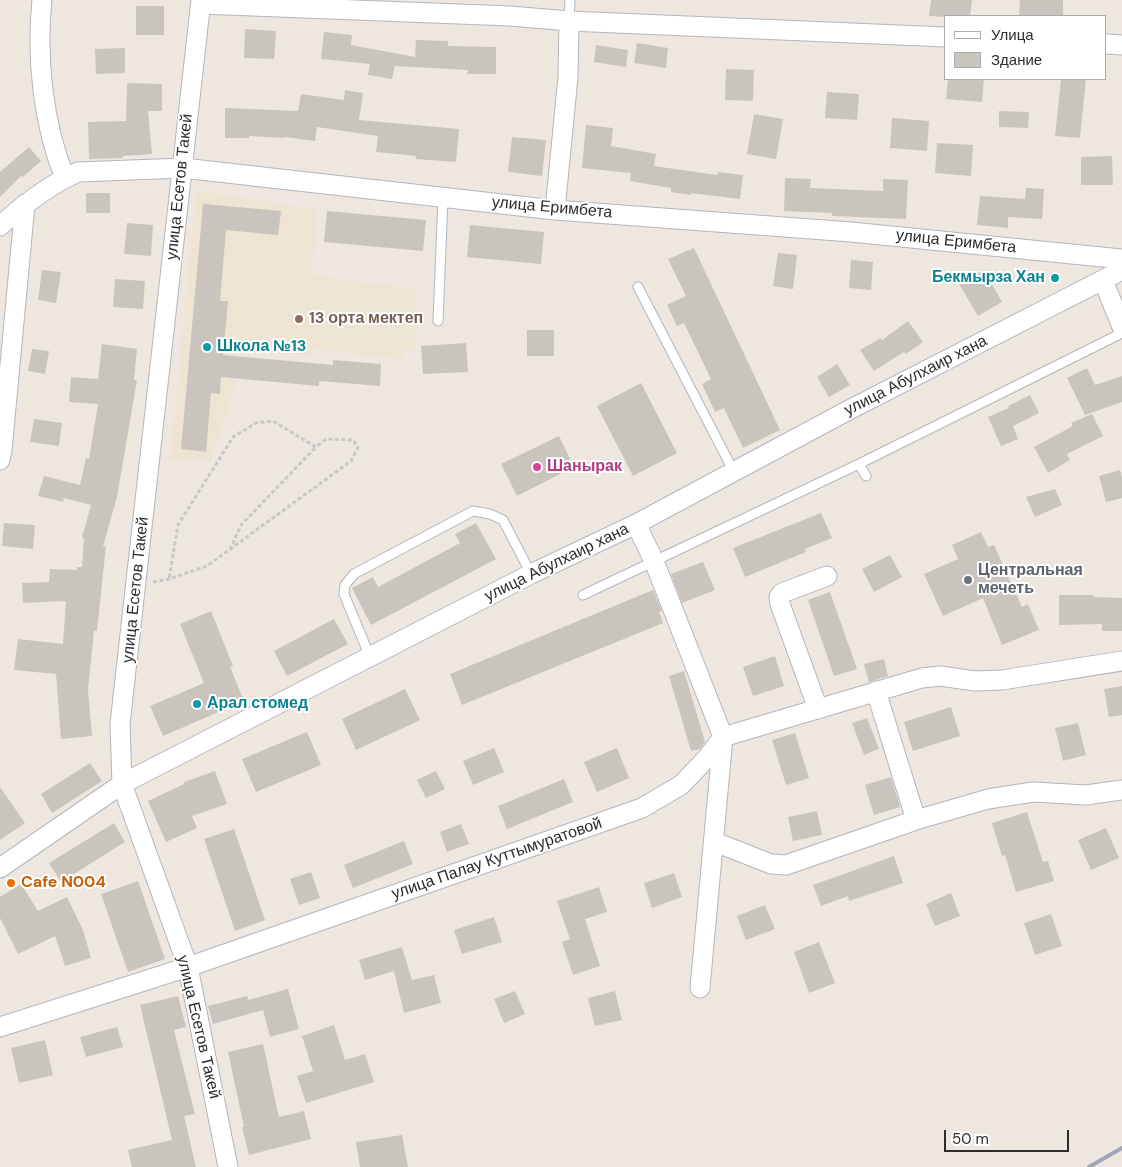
<!DOCTYPE html>
<html>
<head>
<meta charset="utf-8">
<style>
	body { margin:0 }
	#map { position:relative; width:1122px; height:1167px; overflow:hidden; background:#ede7e0; font-family:"DM Sans",sans-serif }
	canvas { display:block }
	.legend { position:absolute; left:944px; top:15px; width:162px; height:65px; box-sizing:border-box; background:#fff; border:1px solid #ababab; margin:0; padding:6px 9px; list-style:none; font-size:15px; color:#2c2c2c }
	.legend li { display:flex; align-items:center; gap:10px; height:25px }
	.legend b { width:25px; border:1px solid #ababab }
	.scale { position:absolute; left:944px; top:1130px; width:125px; height:22px; box-sizing:border-box; border:2px solid #2c2c2c; border-top:0; padding-left:6px; font-size:15px; line-height:18px; white-space:nowrap; color:#2c2c2c; -webkit-text-stroke:4px #fff; paint-order:stroke }
</style>
</head>
<body>
<div id="map">
<canvas width="1122" height="1167"></canvas>
<ul class="legend">
<li><b style="height:6px;background:#fff"></b>Улица</li>
<li><b style="height:14px;background:#c9c5be"></b>Здание</li>
</ul>
<div class="scale">50 m</div>
</div>
<script>
const ctx = document.querySelector('canvas').getContext('2d');
ctx.lineJoin = 'round';
function paint(path, color) { ctx.fillStyle = color; ctx.fill(path, 'evenodd'); }
function trace(path, color, width, dash) { ctx.strokeStyle = color; ctx.lineWidth = width; ctx.lineCap = dash ? 'butt' : 'round'; ctx.setLineDash(dash || []); ctx.stroke(path); }
function drawText(font, color, halo, rows, align = 'center') {
  ctx.font = font + ' "DM Sans",sans-serif'; ctx.lineWidth = 4; ctx.setLineDash([]); ctx.textBaseline = 'middle'; ctx.strokeStyle = halo; ctx.fillStyle = color; for (const [text, x, y, turn = 0] of rows) {
    ctx.save(); ctx.translate(x, y); ctx.rotate((+turn || 0) * Math.PI / 180); ctx.textAlign = isNaN(turn) ? turn : align; if (halo) ctx.strokeText(text, 0, 0); ctx.fillText(text, 0, 0); ctx.restore();
  }
}
paint(new Path2D(`
	M196 190 317 210 312 275 415 289V351L404 349 402 359 314 349 311 355 238 352 233 394 211 460 170 461Z`), '#ede4d1');
paint(new Path2D(`
	M931 0H972L970 16 946 17 929 16Z
	M1020 0H1063V16H1019Z
	M136 6H164V35H136Z
	M245 29 276 31 274 59 244 58Z
	M324 32 352 35 351 45 415 57 416 40 448 41V46L496 47V74H467L468 70 395 66 392 79 368 75 370 64 321 59Z
	M637 43 668 48 666 68 634 63Z
	M596 45 628 50 626 67 594 62Z
	M125 48V73L96 74 95 49Z
	M726 69 754 70 753 101 725 100Z
	M948 79H984L982 102 946 99Z
	M1061 79H1086L1080 138 1055 136Z
	M127 83 162 84V111H148L152 154 123 156V158L89 159 88 122 126 121Z
	M345 90 363 93 359 120 459 129 456 162 416 159V156L376 152 378 136 317 127 315 141 285 137V138L249 136V138H225V108L298 111 301 94 344 100Z
	M827 92 859 94 857 120 825 118Z
	M999 111 1029 112 1028 128 999 127Z
	M754 114 783 119 776 159 747 154Z
	M892 118 929 121 927 151 890 148Z
	M586 125 613 128 611 146 656 154 654 166 717 175 718 172 743 175 740 199 691 193V195L671 192V188L630 181 631 173 582 168Z
	M512 137 546 140 542 176 508 172Z
	M937 143 973 145 971 176 935 173Z
	M29 147 41 161 23 177 21 176 0 197V172Z
	M1112 156 1113 185H1081V157Z
	M785 178 811 179 810 188 883 191V179L908 180 906 219 832 216V213L784 211Z
	M1026 188 1044 189 1042 219 1008 217V228L977 225 980 196 1025 199Z
	M86 193H110V213H86Z
	M203 204 281 211 278 235 226 230 220 301H228L223 355 333 365V360L381 364 380 386 319 381V386L221 377 220 394 211 393 206 452 181 449Z
	M327 211 426 220 423 251 324 242Z
	M127 223 153 225 151 256 124 254Z
	M470 225 544 232 541 264 467 257Z
	M694 248 780 430 743 448 724 408 715 412 702 384 711 379 684 323 677 326 667 305 686 296 668 259Z
	M778 253 797 255 793 289 773 286Z
	M851 260 873 262 871 290 849 288Z
	M42 270 61 272 56 303 38 300Z
	M984 270 1002 302 978 316 959 284Z
	M115 279 145 281 143 309 113 307Z
	M908 321 923 342 906 354 904 352 874 371 860 350 881 338 882 340Z
	M527 330H554V356H527Z
	M466 343 468 372 423 374 421 346Z
	M102 344 137 349 134 380H137L117 497 103 546H106L97 631H94L88 690 92 736 61 739 56 674 14 670 18 639 63 644 66 601 23 603 22 583 49 582 50 569 77 570V567H82L84 538 82 537 91 505 64 498 63 502 38 496 44 476 80 485 86 458 89 459 98 404 69 402 71 377 98 379Z
	M32 349 49 351 45 374 28 371Z
	M837 364 850 385 829 397 817 377Z
	M1087 368 1095 385 1122 376V402L1085 415 1067 378Z
	M641 383 677 453 633 476 597 406Z
	M1030 395 1039 413 1013 426 1018 439 1001 446 988 417 1009 408 1008 406Z
	M1092 414 1103 436 1067 454 1070 460 1048 473 1034 447 1073 426 1071 423Z
	M34 419 62 423 59 446 30 442Z
	M559 436 574 467 517 496 501 464Z
	M1120 470 1122 478V498L1106 502 1099 476Z
	M1055 489 1062 505 1035 517 1026 497Z
	M821 513 832 538 805 549 806 552 745 577 733 548Z
	M4 523 35 525 33 549 2 546Z
	M476 523 496 559 371 625 352 588 373 577 378 587 460 543 455 534Z
	M981 532 988 547 994 545 1022 607 1028 604 1039 630 1002 645 983 598 943 616 924 574 958 559 952 545Z
	M890 555 902 577 874 592 862 569Z
	M703 562 715 590 682 603 671 574Z
	M653 590 662 611 659 612 663 623 462 705 450 674Z
	M830 592 857 669 834 676 808 600Z
	M1059 595H1094V597L1122 598V631H1102V624L1059 625Z
	M211 611 233 666 230 667 244 701 163 736 150 706 204 683 180 624Z
	M334 619 348 644 287 676 274 651Z
	M775 656 784 686 753 696 743 667Z
	M884 659 888 676 869 682 864 664Z
	M684 671 705 742 700 749 691 751 669 676Z
	M1122 686V715L1109 717 1104 689Z
	M405 689 420 720 356 750 342 719Z
	M951 707 960 736 913 751 904 722Z
	M867 718 879 749 864 755 852 723Z
	M1078 723 1086 755 1063 761 1055 728Z
	M307 732 321 765 256 792 242 759Z
	M795 733 809 778 786 785 772 740Z
	M494 748 504 772 473 785 463 761Z
	M617 748 629 778 597 792 584 762Z
	M90 763 102 781 52 813 41 794Z
	M215 771 227 804 192 816 197 828 166 842 148 801 184 784V782Z
	M436 771 445 789 426 798 417 780Z
	M891 777 900 807 874 815 865 785Z
	M564 779 573 802 507 829 498 806Z
	M0 787 25 823 0 840Z
	M817 811 822 835 793 841 788 817Z
	M1027 812 1043 862 1048 861 1054 881 1016 892 1005 855 1002 856 992 823Z
	M114 823 125 842 61 882 49 863Z
	M461 824 469 844 447 852 440 832Z
	M1106 828 1119 858 1091 870 1078 840Z
	M234 829 265 920 235 931 204 839Z
	M404 841 413 864 353 888 344 865Z
	M894 856 903 883 849 901 848 896 821 906 813 885Z
	M311 872 320 898 299 905 290 879Z
	M674 873 682 897 652 908 644 883Z
	M138 881 165 959 128 972 101 894Z
	M21 884 38 911 67 897 83 930 91 958 65 966 55 936 18 954 0 918V897Z
	M599 887 607 912 585 919 600 966 573 975 562 942 570 939 557 901Z
	M951 893 960 916 935 926 926 904Z
	M765 905 775 929 746 940 737 916Z
	M1051 914 1062 946 1035 955 1024 923Z
	M494 917 502 942 462 954 454 930Z
	M819 942 835 983 809 993 794 952Z
	M402 947 412 980 434 975 441 1003 404 1013 394 971 365 980 359 960Z
	M288 989 299 1029 270 1037 263 1010 213 1024 208 1006 247 996 248 1000Z
	M515 991 525 1014 504 1023 494 999Z
	M615 991 622 1020 595 1026 588 998Z
	M178 996 186 1027 174 1030 195 1114 184 1116 196 1167H132L128 1150 172 1140 140 1005Z
	M334 1025 345 1060 365 1054 374 1082 306 1103 297 1076 313 1071 302 1036Z
	M117 1027 123 1047 86 1057 80 1037Z
	M45 1040 53 1075 19 1083 11 1048Z
	M263 1044 279 1117 304 1111 311 1139 249 1155 242 1127H244L228 1052Z
	M402 1135 408 1167H360L356 1142Z`), '#c9c5be');
const service = new Path2D(`
	M569 21 570 0
	M638 287 734 472
	M438 321 443 198
	M859 464 866 476
	M583 595 859 464 1122 333
	M370 657 344 594 345 585 354 574 473 511 490 514 503 520 531 574`);
const minor = new Path2D(`
	M42 0C36 57 43 125 65 178
	M201 0 120 724 122 784 188 967 228 1167
	M201 4 510 16 569 21 946 37
	M1106 44 1122 45
	M555 210 568 77 569 21
	M0 226C24 204 49 185 78 172L183 168 555 210 851 232 1122 259
	M1103 280 1122 327
	M0 460 2 450 25 204
	M636 524 654 561 723 737 700 988
	M876 691 916 820
	M818 709 780 604 779 597 782 593 827 576
	M715 842 771 864 786 865 916 820 988 799 1033 792 1086 795 1122 790
	M0 868 122 784 531 574 636 524 847 411 1122 270
	M0 1027 188 967 642 808 681 785 707 758 723 737 922 678 940 676 975 681 1002 680 1122 661`);
trace(service, '#b3b5be', 11);
trace(minor, '#b3b5be', 21);
trace(new Path2D(`
	M230 550 241 525 316 447
	M153 582 169 579 207 566 351 461 358 448 353 440 326 439 316 447 273 421 256 423 233 437 178 525 169 579`), '#c8c8c8', 3, [4, 2.5]);
trace(service, '#fff', 9);
trace(minor, '#fff', 19);
trace(new Path2D(`
	M1089 1167 1122 1148`), '#a2a5b5', 4);
for (const [x, y, r, color] of [
	[1055,278,5,"#0f9aa8"],
	[299,319,5,"#8d6e63"],
	[207,347,5,"#0f9aa8"],
	[537,467,5,"#d1479c"],
	[968,580,5,"#6b7280"],
	[197,704,5,"#0f9aa8"],
	[11,883,5,"#e8710a"]
]) { const dot = new Path2D(); dot.arc(x, y, r, 0, 2 * Math.PI); ctx.fillStyle = color; ctx.fill(dot); trace(dot, '#fff', 2); }
drawText('16px', '#2c2c2c', '#fff', [
	["улица Есетов Такей",180,187,-84],
	["улица Еримбета",552,208,5],
	["улица Еримбета",956,242,6],
	["улица Абулхаир хана",916,376,-27],
	["улица Абулхаир хана",557,563,-26],
	["улица Есетов Такей",136,590,-84],
	["улица Палау Куттымуратовой",497,859,-19],
	["улица Есетов Такей",198,1027,77]
]);
drawText('bold 16px', '#0d838f', '#fff', [
	["Бекмырза Хан",1045,278,"right"],
	["Школа №13",217,347],
	["Арал стомед",207,704]
], 'left');
drawText('bold 16px', '#785e54', '#fff', [
	["13 орта мектеп",309,319]
], 'left');
drawText('bold 16px', '#b23c85', '#fff', [
	["Шанырак",547,467]
], 'left');
drawText('bold 16px', '#5b616d', '#fff', [
	["Центральная",978,571],
	["мечеть",978,589]
], 'left');
drawText('bold 16px', '#c56008', '#fff', [
	["Cafe N004",21,883]
], 'left');
</script>
</body>
</html>
